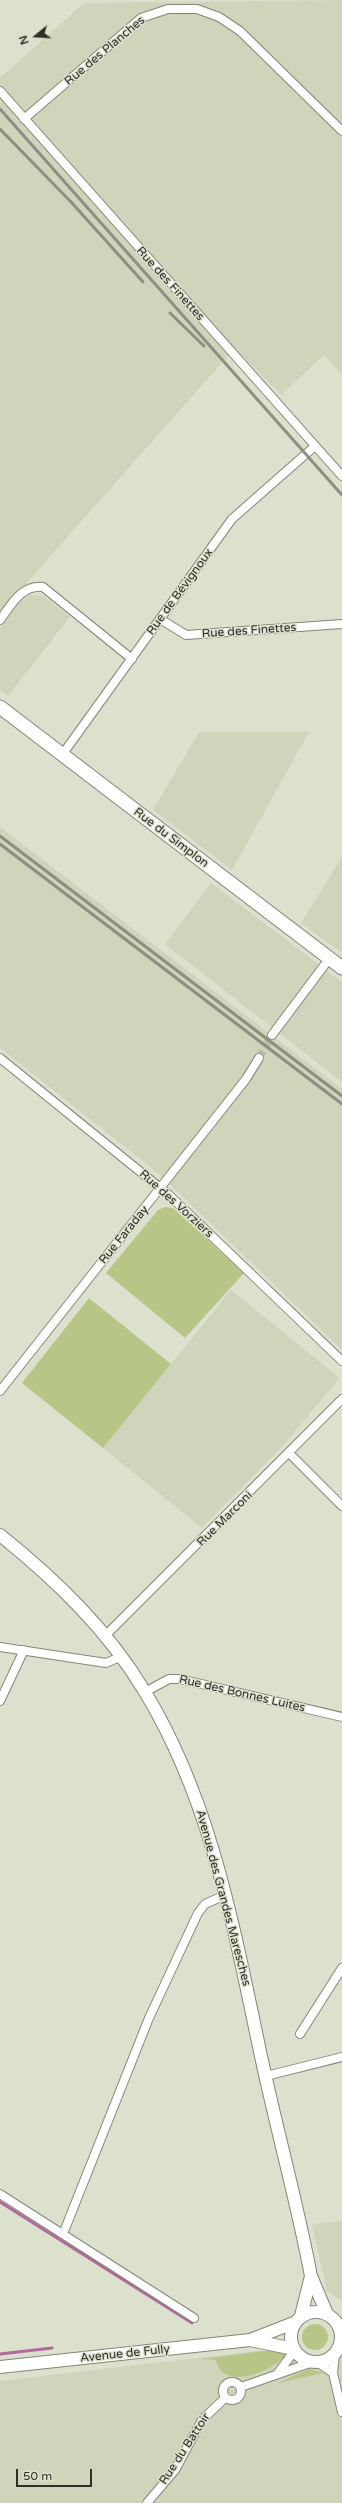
<!DOCTYPE html>
<html>
<head>
<meta charset="utf-8">
<style>
	body { margin:0 }
	#map { position:relative; width:342px; height:2503px; overflow:hidden; background:#dce1ce; font-family:"Varela Round",sans-serif }
	canvas { display:block }
	.north { position:absolute; left:16px; top:16px; width:40px; height:40px; -webkit-text-stroke:3px #dce1ce; paint-order:stroke; rotate:252deg; font-size:11px; font-weight:700; line-height:16px; text-align:center; color:#2f3129 }
	.north::after { content:''; display:block; margin:auto; width:14px; height:18px; background:#2f3129; clip-path:polygon(50% 0,100% 100%,50% 72%,0 100%) }
	.scale { position:absolute; left:16px; top:2469px; width:76px; height:18px; box-sizing:border-box; border:2px solid #2f3129; border-top:0; padding-left:5px; font-size:12px; line-height:14px; white-space:nowrap; color:#2f3129; -webkit-text-stroke:3px #dce1ce; paint-order:stroke }
</style>
</head>
<body>
<div id="map">
<canvas width="342" height="2503"></canvas>
<div class="north">N</div>
<div class="scale">50 m</div>
</div>
<script>
const ctx = document.querySelector('canvas').getContext('2d');
ctx.lineJoin = 'round';
function paint(path, color) { ctx.fillStyle = color; ctx.fill(path, 'evenodd'); }
function trace(path, color, width, dash) { ctx.strokeStyle = color; ctx.lineWidth = width; ctx.lineCap = dash ? 'butt' : 'round'; ctx.setLineDash(dash || []); ctx.stroke(path); }
function drawText(font, color, halo, rows, align = 'center') {
  ctx.font = font + ' "Varela Round",sans-serif'; ctx.lineWidth = 3; ctx.setLineDash([]); ctx.textBaseline = 'middle'; ctx.strokeStyle = halo; ctx.fillStyle = color; for (const [text, x, y, turn = 0] of rows) {
    ctx.save(); ctx.translate(x, y); ctx.rotate((+turn || 0) * Math.PI / 180); ctx.textAlign = isNaN(turn) ? turn : align; if (halo) ctx.strokeText(text, 0, 0); ctx.fillText(text, 0, 0); ctx.restore();
  }
}
paint(new Path2D(`
	M342 0V375L324 355 281 395 235 348 0 613V78L84 3Z
	M30 595 43 596 70 617 8 696 0 690V628L21 601Z
	M199 732H309L232 870 153 810Z
	M0 827 342 1089V1350L158 1173 0 1048Z
	M342 857V953L301 923Z
	M211 883 342 982V1082L165 944Z
	M231 1290 340 1378 279 1450 202 1528 103 1448Z
	M342 2221V2301L327 2291 312 2224Z
	M342 2349V2503H0V2381L257 2351 291 2354 320 2369Z`), '#ced5bb');
paint(new Path2D(`
	M165 1207 173 1208 244 1273 185 1338 106 1273 158 1210Z
	M89 1298 171 1364 103 1448 22 1383Z
	M302 2337a13 13 0 1 1 26 0a13 13 0 1 1-26 0Z
	M263 2351H277L286 2354C274 2372 222 2392 216 2360L202 2359Z
	M310 2369 323 2373 277 2383Z`), '#b7c686');
trace(new Path2D(`
	M0 2202 192 2323
	M0 2354 52 2348`), '#b3699e', 3);
trace(new Path2D(`
	M259 1058 272 1035`), '#b9bead', 8, [8, 4]);
const minor = new Path2D(`
	M0 91 342 476
	M24 119 141 18 168 9H197L219 17 240 31 342 131
	M160 619 186 635 342 624
	M0 620C12 604 21 585 43 587L132 659
	M62 755 232 519 315 446
	M272 1035 329 959
	M0 1058 169 1195 342 1361
	M0 1391 246 1079 259 1058
	M290 1454 342 1506
	M105 1636 342 1399
	M0 1647 106 1663 120 1657
	M145 1692 169 1679H180L342 1717
	M0 1701 24 1650
	M300 2034 342 1968
	M266 2076 342 2057
	M0 2194 194 2318
	M63 2234 149 2018 198 1913 205 1904 225 1895
	M335 2353 333 2373 342 2412
	M317 2362 333 2373
	M278 2373 295 2350
	M223 2391a9 9 0 1 1 18 0a9 9 0 1 1-18 0Z
	M241 2387 313 2362
	M147 2503 175 2470 202 2420 225 2398`);
const secondary = new Path2D(`
	M0 1535C56 1580 108 1630 145 1692 209 1797 232 1919 257 2037 273 2117 296 2196 311 2276L327 2314
	M291 2337a25 25 0 1 1 50 0a25 25 0 1 1-50 0Z
	M301 2316 311 2276
	M250 2340 294 2349
	M0 2367 250 2340 296 2322`);
const primary = new Path2D(`
	M0 707 342 968`);
trace(minor, '#828775', 10);
trace(secondary, '#828775', 14);
trace(primary, '#828775', 15);
trace(minor, '#fff', 8);
trace(secondary, '#fff', 12);
trace(primary, '#fff', 13);
trace(new Path2D(`
	M0 109 342 495
	M0 129 72 203 143 282
	M170 313 204 346
	M0 836 342 1096
	M0 844 342 1104`), '#8c9082', 3);
drawText('12px', '#2f3129', '#dce1ce', [
	["Rue des Planches",105,51,-40],
	["Rue des Finettes",170,284,48],
	["Rue de Bévignoux",180,592,-54],
	["Rue des Finettes",249,631,-4],
	["Rue du Simplon",171,838,37],
	["Rue des Vorziers",176,1204,42],
	["Rue Faraday",124,1235,-51],
	["Rue Marconi",225,1519,-45],
	["Rue des Bonnes Luites",242,1694,13],
	["Avenue des Grandes Maresches",223,1898,75],
	["Avenue de Fully",125,2354,-6],
	["Rue du Battoir",185,2449,-57]
]);
</script>
</body>
</html>
